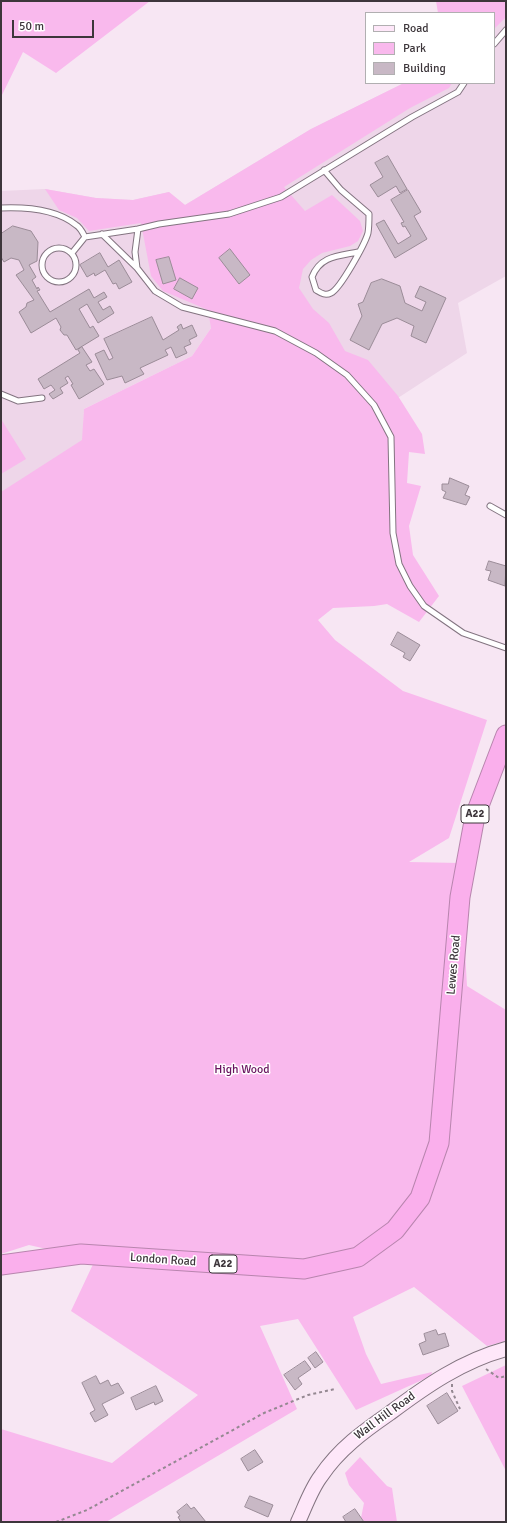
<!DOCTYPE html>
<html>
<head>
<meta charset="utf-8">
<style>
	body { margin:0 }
	#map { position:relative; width:507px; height:1523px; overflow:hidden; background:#f7e6f3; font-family:Signika,sans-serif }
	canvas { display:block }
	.frame { position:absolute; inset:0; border:2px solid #3d363b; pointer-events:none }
	.legend { position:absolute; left:365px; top:12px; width:130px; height:72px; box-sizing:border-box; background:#fff; border:1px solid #b1afb1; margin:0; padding:5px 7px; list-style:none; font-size:12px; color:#3d363b }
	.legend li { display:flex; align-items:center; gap:8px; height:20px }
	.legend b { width:20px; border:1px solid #b1afb1 }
	.scale { position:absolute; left:12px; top:20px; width:82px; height:18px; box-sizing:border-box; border:2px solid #3d363b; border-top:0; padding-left:5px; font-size:12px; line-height:14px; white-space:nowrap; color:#3d363b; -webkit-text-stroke:3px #fff; paint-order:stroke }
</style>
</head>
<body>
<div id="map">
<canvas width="507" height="1523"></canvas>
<div class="frame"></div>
<ul class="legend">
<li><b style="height:5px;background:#fee7f9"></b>Road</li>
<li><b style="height:11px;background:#f9b9ed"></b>Park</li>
<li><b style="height:11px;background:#c8b8c5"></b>Building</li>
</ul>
<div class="scale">50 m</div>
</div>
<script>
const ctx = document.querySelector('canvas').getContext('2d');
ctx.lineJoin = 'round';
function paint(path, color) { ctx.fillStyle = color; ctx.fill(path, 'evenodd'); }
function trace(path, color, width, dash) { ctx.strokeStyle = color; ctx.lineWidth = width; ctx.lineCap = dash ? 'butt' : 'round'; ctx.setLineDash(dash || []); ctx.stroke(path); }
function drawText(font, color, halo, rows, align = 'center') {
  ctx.font = font + ' Signika,sans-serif'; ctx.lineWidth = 3; ctx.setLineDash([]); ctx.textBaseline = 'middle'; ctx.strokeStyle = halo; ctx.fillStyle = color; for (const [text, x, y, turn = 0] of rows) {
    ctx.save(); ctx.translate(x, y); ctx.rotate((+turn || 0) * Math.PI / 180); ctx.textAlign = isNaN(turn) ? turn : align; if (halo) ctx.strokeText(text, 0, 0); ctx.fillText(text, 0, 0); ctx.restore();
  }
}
paint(new Path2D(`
	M491 7 506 16V276L458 303 467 353 381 409 211 328 192 356 84 409 83 440 1 761V191L45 189 96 198 133 200 169 192 185 205 311 129 404 83H494V13Z`), '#eed6e9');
paint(new Path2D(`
	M1 1H150L56 73 23 52 1 97Z
	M436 1H506V17L494 29V13H438Z
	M404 83H452L449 88 410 108 284 187 305 211 332 195 360 221 363 231 358 241 350 246 322 253 311 260 303 269 299 288 313 309 329 323 345 351 368 360 398 396 422 434 425 454 409 452 407 483 421 486 409 526 413 555 439 596 419 622 387 604 374 606 333 608 318 620 335 640 403 691 487 720 449 838 409 862 460 863 467 986 506 1010V1341L487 1346 414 1287 353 1317 366 1354 381 1384 432 1372 431 1376 356 1410 298 1319 260 1326 297 1409 106 1522H1V1429L112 1463 198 1395 71 1311 95 1260 29 1245 1 1254V492L82 440 84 409 192 356 211 328 208 310 163 291 151 276 141 223 89 231 77 218 59 210 45 189 96 198 133 200 169 192 185 205 311 129Z
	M1 419 26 459 1 474Z
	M506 1365V1471L462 1386Z
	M360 1457 387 1486 392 1488 397 1522H365L361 1518 364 1503 349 1485 345 1473Z`), '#f9b9ed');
const building = new Path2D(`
	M388 156 407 189 400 193 396 186 378 197 370 185 383 177 375 163Z
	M408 190 421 212 414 216 427 239 395 258 376 224 384 220 398 244 411 236 405 226 403 227 401 223 404 222 391 200Z
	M13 226 31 231 38 242 37 261 29 265 36 277 32 280 37 289 38 287 40 290 37 291 50 312 89 289 94 298 104 292 107 297 98 302 103 310 110 306 114 313 98 323 87 304 79 309 90 328 93 326 99 336 76 350 67 335H64L60 330 61 327 56 318 31 333 19 312 26 307 27 303 34 300 16 275 24 270 19 260 11 258 4 262 1 257V234Z
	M230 249 250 275 239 284 219 258Z
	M100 253 108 267 119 260 132 282 119 289 116 283 113 284 105 270 95 276 94 273 87 277 80 265Z
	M169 257 176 280 163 284 156 260Z
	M180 278 198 288 192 299 174 289Z
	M382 279 400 286 405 303 422 311 426 302 415 297 420 286 446 298 426 343 411 336 414 326 397 318 382 324 369 350 350 340 362 316 358 304 363 302 371 283Z
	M152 317 163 340 179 330 177 327 181 324 183 329 192 325 197 336 189 340 191 344 184 347 187 353 176 358 171 347 165 350 168 355 140 368 144 374 125 383 122 376 107 380 95 354 104 350 109 360 113 358 104 339Z
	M82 347 92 362 86 365 90 371 94 369 104 384 79 399 71 385 73 384 68 376 65 378 68 383 60 388 63 393 53 399 49 394 55 390 51 385 44 389 38 379 80 353 78 350Z
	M450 478 469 486 465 495 470 497 466 505 443 498 446 492 442 490V484H448Z
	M489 561 506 566 505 586 488 580 491 571 486 570Z
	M398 632 420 645 410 661 403 657 405 653 391 645Z
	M436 1330 438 1335 445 1333 449 1346 423 1355 419 1344 426 1341 424 1334Z
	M316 1352 323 1362 315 1368 308 1358Z
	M305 1361 311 1369 298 1378 302 1384 295 1390 284 1375Z
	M96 1376 100 1384 108 1380 111 1386 118 1383 124 1393 102 1404 108 1415 95 1422 90 1413 95 1410 82 1383Z
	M156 1386 163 1401 155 1405 154 1402 136 1410 131 1398Z
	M447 1393 458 1411 438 1424 427 1406Z
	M255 1450 263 1462 248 1471 241 1459Z
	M250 1496 273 1505 268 1517 245 1507Z
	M187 1504 191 1509 194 1507 206 1522H181L178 1517 180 1516 177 1512Z
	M355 1509 364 1522H346L343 1517Z`);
paint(building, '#c8b8c5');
trace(building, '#9b8c98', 1);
const lane = new Path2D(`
	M494 44 506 30
	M464 83 458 92 412 117 281 197 229 214 159 224 138 229 135 252 137 268 155 291 182 307 275 331 316 353 347 375 374 405 391 437 393 533 399 564 410 586 424 606 463 633 506 648
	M324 170 341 190 369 214C369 220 369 227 368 233 365 244 340 289 331 293 325 296 321 293 316 290L312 277C320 256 338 256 358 252
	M1 208C25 207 56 209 76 225 80 227 83 233 85 237
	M102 234 137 268
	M42 265a17 17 0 1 1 34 0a17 17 0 1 1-34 0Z
	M72 253 85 237 138 229
	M1 394 18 401 42 398
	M490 506 506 515`);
const secondary = new Path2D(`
	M298 1522C305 1507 311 1489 321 1476 339 1449 364 1431 390 1413 426 1386 462 1361 506 1349`);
const highway = new Path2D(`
	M1 1265 81 1254 304 1269 358 1257 395 1230 420 1198 439 1143 460 897 475 816 506 735`);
trace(lane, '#837480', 7);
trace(secondary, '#837480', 16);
trace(highway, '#b885ae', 21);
trace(new Path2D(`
	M486 1369 499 1378 506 1376
	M452 1384V1391L460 1409
	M56 1522 87 1510 264 1413 308 1395 335 1389`), '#948891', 2, [3, 3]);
trace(lane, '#fff', 5);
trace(secondary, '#fee7f9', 14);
trace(highway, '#faafec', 19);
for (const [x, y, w] of [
	[475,814,28],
	[223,1264,28]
]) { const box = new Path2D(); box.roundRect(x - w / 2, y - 9, w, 18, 3); ctx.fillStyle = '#fff'; ctx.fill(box); trace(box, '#3d363b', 1); }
drawText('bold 11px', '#3d363b', null, [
	["A22",475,814],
	["A22",223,1264]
]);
drawText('12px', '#3d363b', '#fff', [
	["Lewes Road",454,965,-85],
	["London Road",163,1260,4],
	["Wall Hill Road",385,1416,-36]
]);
drawText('12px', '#69135f', '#fff', [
	["High Wood",242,1070]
]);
</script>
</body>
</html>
